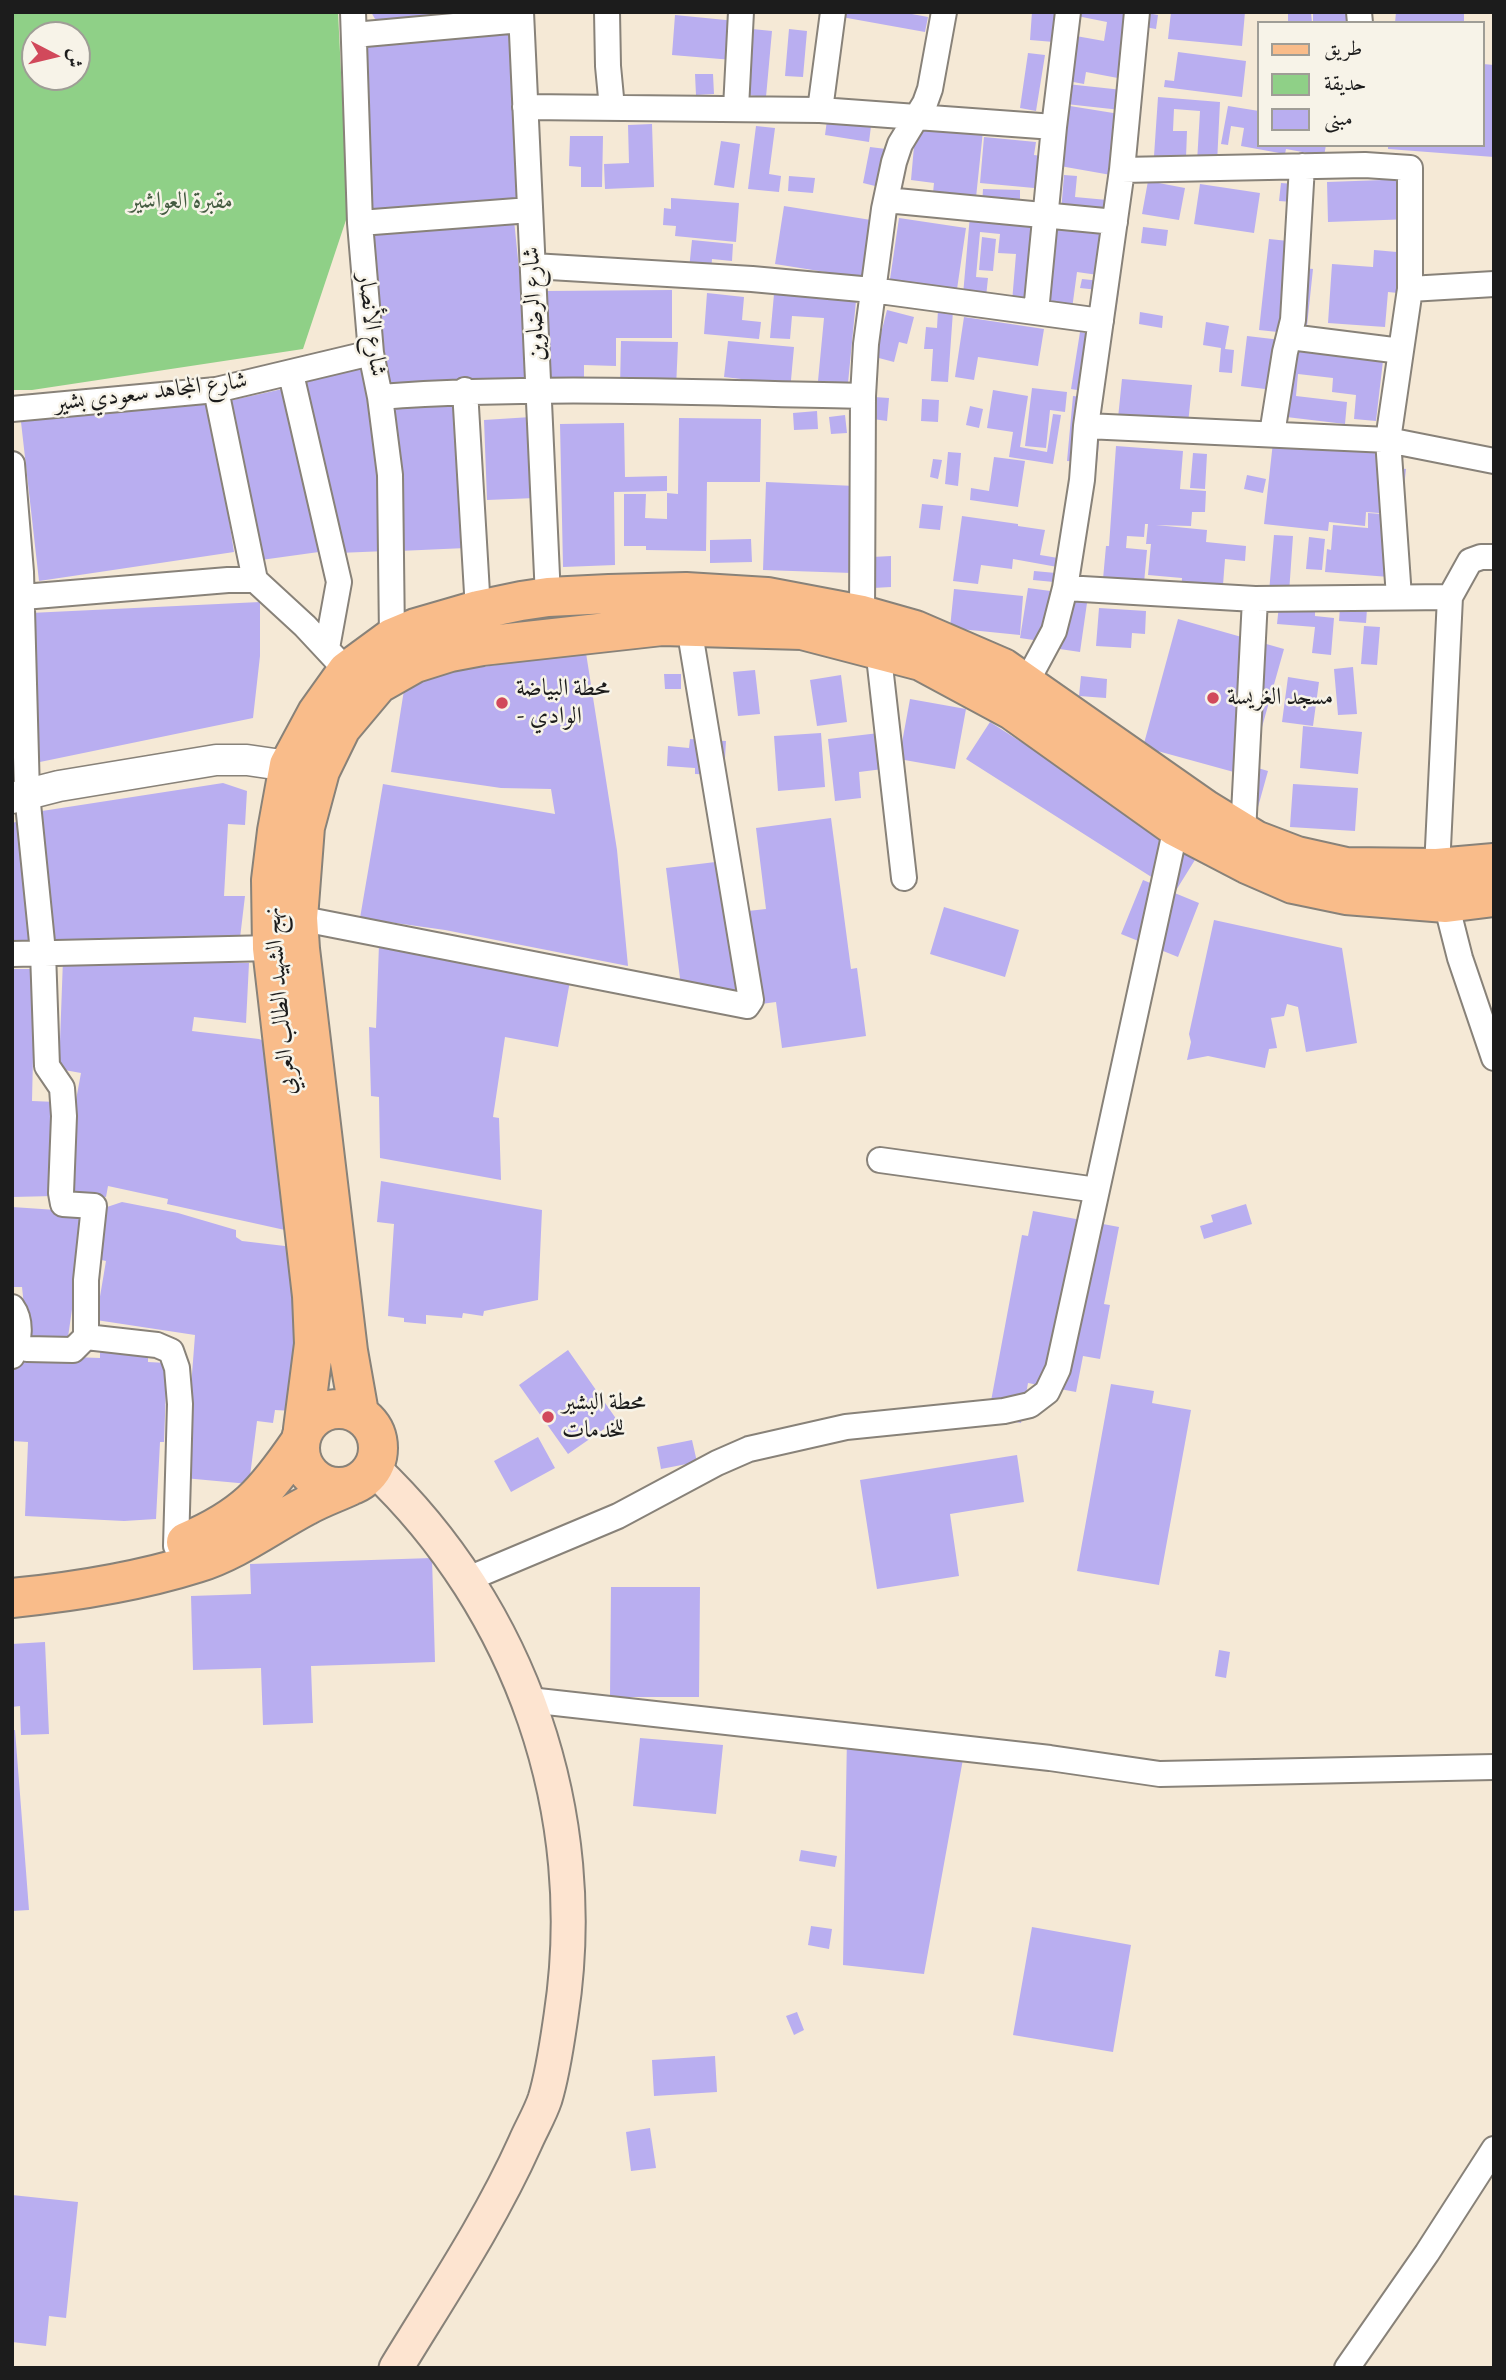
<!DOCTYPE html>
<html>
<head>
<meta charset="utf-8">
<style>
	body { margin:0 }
	#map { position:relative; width:1506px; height:2380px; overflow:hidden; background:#f5e9d6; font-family:Alegreya,Amiri,serif }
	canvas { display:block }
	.frame { position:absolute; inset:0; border:14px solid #1c1c1c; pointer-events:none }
	.legend { position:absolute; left:1257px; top:21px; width:228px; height:126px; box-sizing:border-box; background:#f7f3e8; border:2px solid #9f9d96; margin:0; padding:9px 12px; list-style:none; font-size:21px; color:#1c1c1c }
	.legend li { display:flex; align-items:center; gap:14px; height:35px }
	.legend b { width:35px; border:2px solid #9f9d96 }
	.north { position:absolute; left:21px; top:21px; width:70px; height:70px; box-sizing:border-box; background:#f7f3e8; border:2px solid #9f9d96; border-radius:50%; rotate:97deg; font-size:19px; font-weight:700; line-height:28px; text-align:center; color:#1c1c1c }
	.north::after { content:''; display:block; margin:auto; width:24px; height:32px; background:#d1495b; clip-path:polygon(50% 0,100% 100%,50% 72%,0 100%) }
</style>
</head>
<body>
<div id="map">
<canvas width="1506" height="2380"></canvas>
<div class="frame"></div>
<ul class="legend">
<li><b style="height:9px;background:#f9bc8a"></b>طريق</li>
<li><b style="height:19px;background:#8fd087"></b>حديقة</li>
<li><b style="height:19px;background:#b9aef0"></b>مبنى</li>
</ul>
<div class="north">ش</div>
</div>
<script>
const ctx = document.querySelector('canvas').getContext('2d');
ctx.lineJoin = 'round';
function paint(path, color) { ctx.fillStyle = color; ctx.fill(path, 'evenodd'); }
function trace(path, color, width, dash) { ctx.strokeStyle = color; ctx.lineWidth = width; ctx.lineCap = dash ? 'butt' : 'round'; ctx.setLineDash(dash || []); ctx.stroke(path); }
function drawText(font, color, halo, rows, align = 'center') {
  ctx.font = font + ' Alegreya,Amiri,serif'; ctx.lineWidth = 5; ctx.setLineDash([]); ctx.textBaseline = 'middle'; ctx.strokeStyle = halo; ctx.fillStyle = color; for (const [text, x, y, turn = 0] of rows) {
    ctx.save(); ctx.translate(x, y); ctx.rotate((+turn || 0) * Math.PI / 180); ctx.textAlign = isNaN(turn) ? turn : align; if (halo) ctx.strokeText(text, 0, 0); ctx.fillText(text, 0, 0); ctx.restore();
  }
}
paint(new Path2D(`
	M12 12H338L348 214 303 349 32 390H12ZM35 35H77V77H35Z`), '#8fd087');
paint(new Path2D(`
	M371 12H480L378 24Z
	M836 12H901L928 17 925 32 836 16Z
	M1032 12H1057L1054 42 1030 40Z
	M1078 12H1142L1158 15 1156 29 1128 24 1139 82 1086 72 1084 84 1068 81 1076 36 1104 41 1107 22 1077 16Z
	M1171 12H1245L1242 46 1168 39Z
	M1288 12H1311L1312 23H1288Z
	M1313 12 1373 16V23H1313Z
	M1396 12H1464V23H1395Z
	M675 15 736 21 733 60 672 55Z
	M752 29 772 31 766 97 746 95Z
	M789 29 807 31 803 77 785 76Z
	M514 32 517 118 516 203 370 209 364 44Z
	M1178 52 1246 61 1242 97 1164 87 1165 80 1174 81Z
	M1028 53 1045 55 1036 111 1020 108Z
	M1483 64 1494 65V157L1388 149V145H1483Z
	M695 74H713L714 94 696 95Z
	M1067 84 1141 92 1139 112 1066 104Z
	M1158 97 1220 102 1217 163 1197 162 1200 111 1174 109 1173 131H1187L1186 158 1154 156Z
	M1070 106 1138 117 1128 178 1060 166Z
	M1228 106 1259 111V145H1326L1324 156 1286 149 1285 154 1241 146 1244 128 1231 126 1228 145 1221 144Z
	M827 120 871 126 869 142 825 135Z
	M652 124 654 187 605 189 604 164 629 163 628 125Z
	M916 124 983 131 975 207 932 203 934 183 911 180Z
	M756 126 775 128 769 174 781 176 779 192 748 189Z
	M570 136H603L602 187H581V167L569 166Z
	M984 137 1036 142 1034 155 1049 157 1045 189 980 183Z
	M721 141 740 144 734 188 714 185Z
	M870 147 886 149 879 187 863 183Z
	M1064 175 1077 176 1075 197 1118 201 1117 217 1061 212Z
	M789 176 815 178 813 193 788 191Z
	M1411 179 1412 219 1328 222 1327 182Z
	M1148 181 1185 188 1179 220 1142 214Z
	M1281 183 1308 185 1307 203 1279 201Z
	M1200 184 1260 193 1254 233 1194 224Z
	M983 189 1020 190V207L982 206Z
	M671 198 739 203 736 242 675 236 676 226 663 225 664 208 671 209Z
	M784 206 871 220 863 278 775 264Z
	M970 215 1041 222 1034 304 1012 302 1016 254 998 253 1000 234 980 232 976 277 988 278 986 297 963 295Z
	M899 218 966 228 956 296 889 286Z
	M514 220 530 377 387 387 372 231Z
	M1054 225 1125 236 1119 278 1077 272 1072 309 1043 305Z
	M1143 227 1168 230 1166 246 1141 243Z
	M982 237 996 239 993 271 979 270Z
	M1269 239 1308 243 1305 268 1313 269 1306 335 1259 330Z
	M692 240 733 244 732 261 712 259 711 272 689 269Z
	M1374 250 1420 254 1418 295 1388 292 1385 327 1328 323 1332 264 1373 267Z
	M1082 279 1120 283 1116 312 1096 310 1098 290 1080 288Z
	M672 290V338H616V366L584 365V383L546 384V291Z
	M707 293 744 297 742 320 761 322 759 339 704 334Z
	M774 294 856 301 848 383 818 381 824 318 792 316 790 339 770 338Z
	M887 310 914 317 907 344 899 342 894 362 875 357Z
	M938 310 953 311 948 382 931 381 933 349H924L926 327 937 328Z
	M1140 312 1163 316 1162 328 1139 324Z
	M964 317 1044 329 1038 366 978 357 974 380 955 377Z
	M1206 322 1229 326 1225 349 1234 350 1232 373 1219 372 1221 348 1203 345Z
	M1080 332 1104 336 1095 393 1071 389Z
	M1247 336 1384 352 1376 421 1354 419 1356 395 1332 392 1333 378 1298 374 1296 396 1347 402 1345 424 1278 416 1281 391 1241 386Z
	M621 341 678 342 676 389 620 387Z
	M728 341 794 347 790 391 740 386 741 379 724 377Z
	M367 368 374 452 382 451 387 551 338 553 300 380Z
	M1122 379 1192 385 1188 424 1118 418Z
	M287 388 326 551 261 560 224 402Z
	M1032 388 1067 392 1065 412 1050 410 1046 448 1025 446Z
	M993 390 1028 396 1020 447 1047 452 1053 414 1061 415 1053 464 1009 457 1013 432 987 428Z
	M1073 396 1103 399 1097 463 1067 461Z
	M874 397 889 398 887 421 873 419Z
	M210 398 234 552 39 581 21 422Z
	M922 399 939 400 938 422 921 421Z
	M458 400 466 548 399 551 393 404Z
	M970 406 983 409 979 428 966 425Z
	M817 411 818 429 794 430 793 413Z
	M845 415 847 433 831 434 829 417Z
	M531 417 535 498 487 500 484 420Z
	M679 418 761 419 760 482H707L706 551 646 550V546H624V494H646L645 518 667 519V493L678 494Z
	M624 423 625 477 667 476V491L614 492 615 565 563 567 560 424Z
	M1273 442 1394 448 1392 467 1406 469 1404 487 1395 486 1392 514 1366 512 1365 526 1329 522 1328 531 1264 524Z
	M1116 446 1183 451 1180 489 1206 491 1205 512H1192L1191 526 1156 525 1207 530 1206 542 1246 546 1245 561 1225 559 1222 598 1181 594 1182 578 1148 575 1151 544H1146L1148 524H1145L1144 537 1127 536 1126 548 1147 550 1143 594 1102 590 1106 546H1109Z
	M948 452 961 453 958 486 945 484Z
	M1193 453 1207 454 1205 489 1190 488Z
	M994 457 1025 461 1018 507 970 500 971 488 989 491Z
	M933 459 942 460 938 479 930 477Z
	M1247 475 1266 479 1263 493 1244 489Z
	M766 482 855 486 852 573 763 570Z
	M922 504 943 506 940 530 919 528Z
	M1368 513 1407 516 1402 578 1325 572 1327 549 1331 550 1333 525 1368 528Z
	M962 516 1018 524V526L1045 530 1040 555 1064 559 1063 568 1013 559 1012 569 981 565 978 584 953 581Z
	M1274 535 1293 536 1289 593 1269 592Z
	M1309 537 1325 539 1322 570 1306 569Z
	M751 539 752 562 710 563V540Z
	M891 556V587L873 588 872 557Z
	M1034 571 1056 573 1054 582 1033 580Z
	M1028 588 1088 596 1080 652 1046 647 1047 642 1020 638Z
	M954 589 1023 596 1020 635 950 628Z
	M260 602V656L253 718 35 763 30 613Z
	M1279 605 1315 608V616L1334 618 1331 655 1312 653 1315 627 1277 624Z
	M1340 607 1367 609 1366 623 1339 621Z
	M1099 608 1146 611 1145 634 1132 633 1131 648 1096 646Z
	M1178 619 1284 649 1251 766 1268 771 1258 807 1234 801 1241 774 1143 747Z
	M1364 626 1380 627 1377 665 1361 664Z
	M586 653 617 850 628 966 445 930 360 918 383 784 555 814 551 789 501 788 391 772 404 690 437 673Z
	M1353 667 1357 714 1338 715 1334 669Z
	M755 670 760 714 738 716 733 672Z
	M664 674H681V689H665Z
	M841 675 847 722 817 726 810 680Z
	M1081 676 1107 679 1106 698 1079 696Z
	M1288 677 1319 682 1313 726 1282 722Z
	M910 699 966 709 955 769 899 759Z
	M990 722 1198 855 1175 892 966 759Z
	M1303 726 1362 732 1358 774 1300 768Z
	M821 733 825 787 778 791 774 736Z
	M879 733 883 769 859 772 861 798 835 801 828 739Z
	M690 739 726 741 724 775 695 774V768L667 766 668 746 689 748Z
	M223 783 247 791 245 825 228 824 224 896H245L240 938 50 942 42 811Z
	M1293 784 1358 788 1355 831 1290 827Z
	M831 818 851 969 857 968 866 1036 782 1048 776 1002 731 1008 728 988 682 994 666 868 732 860 739 912 766 909 756 828Z
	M24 820 35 944H12V823Z
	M1143 880 1199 903 1178 957 1121 934Z
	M944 907 1019 930 1005 977 930 954Z
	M1214 920 1342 948 1357 1043 1306 1052 1298 1007 1287 1004 1284 1016 1271 1018 1277 1048 1269 1049 1265 1068 1208 1056 1187 1060 1191 1042 1189 1034Z
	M379 944 570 981 558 1047 505 1037 493 1117 499 1118 501 1180 380 1158 379 1097 371 1096 369 1027 376 1028Z
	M63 959 249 963 246 1023 194 1017 192 1031 259 1039 269 1043 294 1232 167 1204 168 1199 108 1186 106 1197 68 1192 73 1116 81 1073 59 1069Z
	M12 969H35L32 1101 57 1102 54 1196 12 1197Z
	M381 1181 542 1210 538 1300 484 1311 483 1316 463 1313 462 1318 426 1315V1324L404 1322V1318L388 1316 394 1224 377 1222Z
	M122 1202 178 1213 236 1230V1237L242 1241 302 1248 293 1411 275 1410 273 1423 257 1421 249 1484 184 1478 195 1335 96 1320 106 1261 97 1259 107 1207Z
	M1246 1204 1252 1224 1204 1239 1200 1226 1213 1222 1211 1215Z
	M12 1207 86 1212 67 1344H28L22 1287H12Z
	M1033 1211 1119 1227 1104 1304 1110 1305 1100 1359 1083 1356 1076 1392 1028 1383 1021 1423 988 1417 1022 1235 1028 1236Z
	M568 1350 617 1420 568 1454 519 1385Z
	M100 1351 148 1354V1362L167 1363 164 1442H160L156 1519 124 1521 25 1516 28 1442 12 1441V1375L17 1355 100 1358Z
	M1111 1384 1154 1391 1152 1403 1191 1410 1159 1585 1077 1571Z
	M538 1437 555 1468 511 1492 494 1461Z
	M692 1440 697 1462 661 1469 657 1447Z
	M1017 1455 1024 1502 950 1514 959 1576 877 1589 860 1480Z
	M432 1558 435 1662 311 1666 313 1723 263 1725 261 1668 193 1670 191 1596 251 1594 250 1564Z
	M611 1587H700L699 1697H610Z
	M45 1642 49 1734 21 1735 20 1706 12 1707V1644Z
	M1219 1650 1230 1652 1226 1678 1215 1676Z
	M12 1730H15L29 1910 12 1911Z
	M847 1736 963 1759 924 1974 843 1965Z
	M640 1738 723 1745 716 1814 633 1806Z
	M801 1850 837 1856 835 1867 799 1861Z
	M811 1926 832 1929 829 1949 808 1945Z
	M1032 1927 1131 1945 1113 2052 1013 2035Z
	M797 2012 804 2030 794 2035 786 2016Z
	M715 2056 717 2092 654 2096 652 2060Z
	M650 2128 656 2168 631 2171 626 2132Z
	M12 2195 78 2202 66 2318 49 2316 46 2346 12 2342Z`), '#b9aef0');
const minor = new Path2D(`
	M353 12 360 223 371 353 380 397 390 475 392 638
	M521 12 548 597
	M607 12 608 66 612 108
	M1359 12 1360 23
	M354 35 521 20
	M525 107 820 110 1054 127 1068 12
	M736 108 741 12
	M820 110 833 12
	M1122 170 1365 165 1410 168V289L1388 440 1399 597
	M886 200 1115 222
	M360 223 530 210
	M533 266 752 279 872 290 1101 321
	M1410 289 1494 284
	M1036 312 1054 127
	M1290 337 1401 351
	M291 374 339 582 327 648
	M216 390 255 580
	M465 390 478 610
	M380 397C541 385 702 393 863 396
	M12 409 216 390 371 353
	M1086 426 1388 440 1494 461
	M1272 434 1285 352 1293 320 1302 166
	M12 464 21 572 27 794 43 952 47 1066 62 1088 64 1116 61 1193 63 1204 94 1206 86 1280V1337L157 1345 171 1351 177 1368 180 1404 176 1546
	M1065 588 1255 599 1450 597
	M23 597 228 580H255L305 626 347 671
	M1026 683 1054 631 1065 588 1082 480 1086 426 1122 170 1137 12
	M1243 833 1255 599
	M1437 868 1450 597 1470 561 1481 557H1494
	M904 878 878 648 862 615 863 396 866 344 884 209 894 162 900 144 925 103 930 89 944 12
	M1446 903 1460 958 1494 1058
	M298 918 747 1006 751 1000 689 627
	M12 954 272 948
	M880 1160 1097 1190
	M12 1307C22 1321 20 1341 12 1356
	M18 1345 27 1349 73 1350 86 1337
	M468 1579 618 1516 717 1463 749 1449 846 1427 1004 1411 1030 1405 1047 1392 1058 1369 1176 827
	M529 1700 1050 1758 1160 1774 1494 1767
	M1347 2368 1427 2253 1494 2149`);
const tertiary = new Path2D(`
	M12 798 59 786 216 760H247L309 769`);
const secondary = new Path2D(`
	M373 1468C522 1609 592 1814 561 2016 557 2043 553 2073 545 2099 540 2114 531 2129 525 2143 490 2221 441 2294 396 2368`);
const primary = new Path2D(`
	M300 1448a39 39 0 1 1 78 0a39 39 0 1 1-78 0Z
	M359 1413 348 1351 300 949 298 918 305 827 320 771 341 728 378 684 415 663 450 652 482 646 662 626 802 630 921 661 1012 710 1176 827 1247 864 1293 884 1346 895 1446 903 1494 897
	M303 1429 314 1344 312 1296 272 948 271 880 277 831 289 765 317 713 347 671 392 638 416 628 478 610 521 601 548 597 609 594 686 592 767 597 862 615 915 630 1003 668 1206 810 1255 840 1297 856 1346 867 1437 868 1494 863
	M186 1542C245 1517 265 1493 300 1442
	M12 1598C72 1592 140 1581 197 1563 236 1551 270 1525 306 1506 320 1498 335 1493 350 1486`);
trace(minor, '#888279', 28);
trace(tertiary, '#888279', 33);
trace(secondary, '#888279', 37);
trace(primary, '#888279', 42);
trace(minor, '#fff', 24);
trace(tertiary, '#fff', 30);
trace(secondary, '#fde4d0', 33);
trace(primary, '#f9bc8a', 38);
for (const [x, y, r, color] of [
	[1213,698,7,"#d1495b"],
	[502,703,7,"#d1495b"],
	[548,1417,7,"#d1495b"]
]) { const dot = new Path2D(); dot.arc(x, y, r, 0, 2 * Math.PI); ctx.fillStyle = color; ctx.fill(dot); trace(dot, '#f7f3e8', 2.5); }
drawText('24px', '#445b41', '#f7f3e8', [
	["مقبرة العواشير",181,202]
]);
drawText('24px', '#1c1c1c', '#f7f3e8', [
	["شارع الرضاوين",535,304,-93],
	["شارع الأنصار",371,325,83],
	["شارع المجاهد سعودي بشير",151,393,-7],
	["نهج الشهيد الطالب العربي",281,1001,-95]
]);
drawText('24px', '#1c1c1c', '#f7f3e8', [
	["محطة البياضة",516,689],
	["- الوادي",516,717],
	["مسجد الغريسة",1227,698],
	["محطة البشير",562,1403],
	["للخدمات",562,1431]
], 'left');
</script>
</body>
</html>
